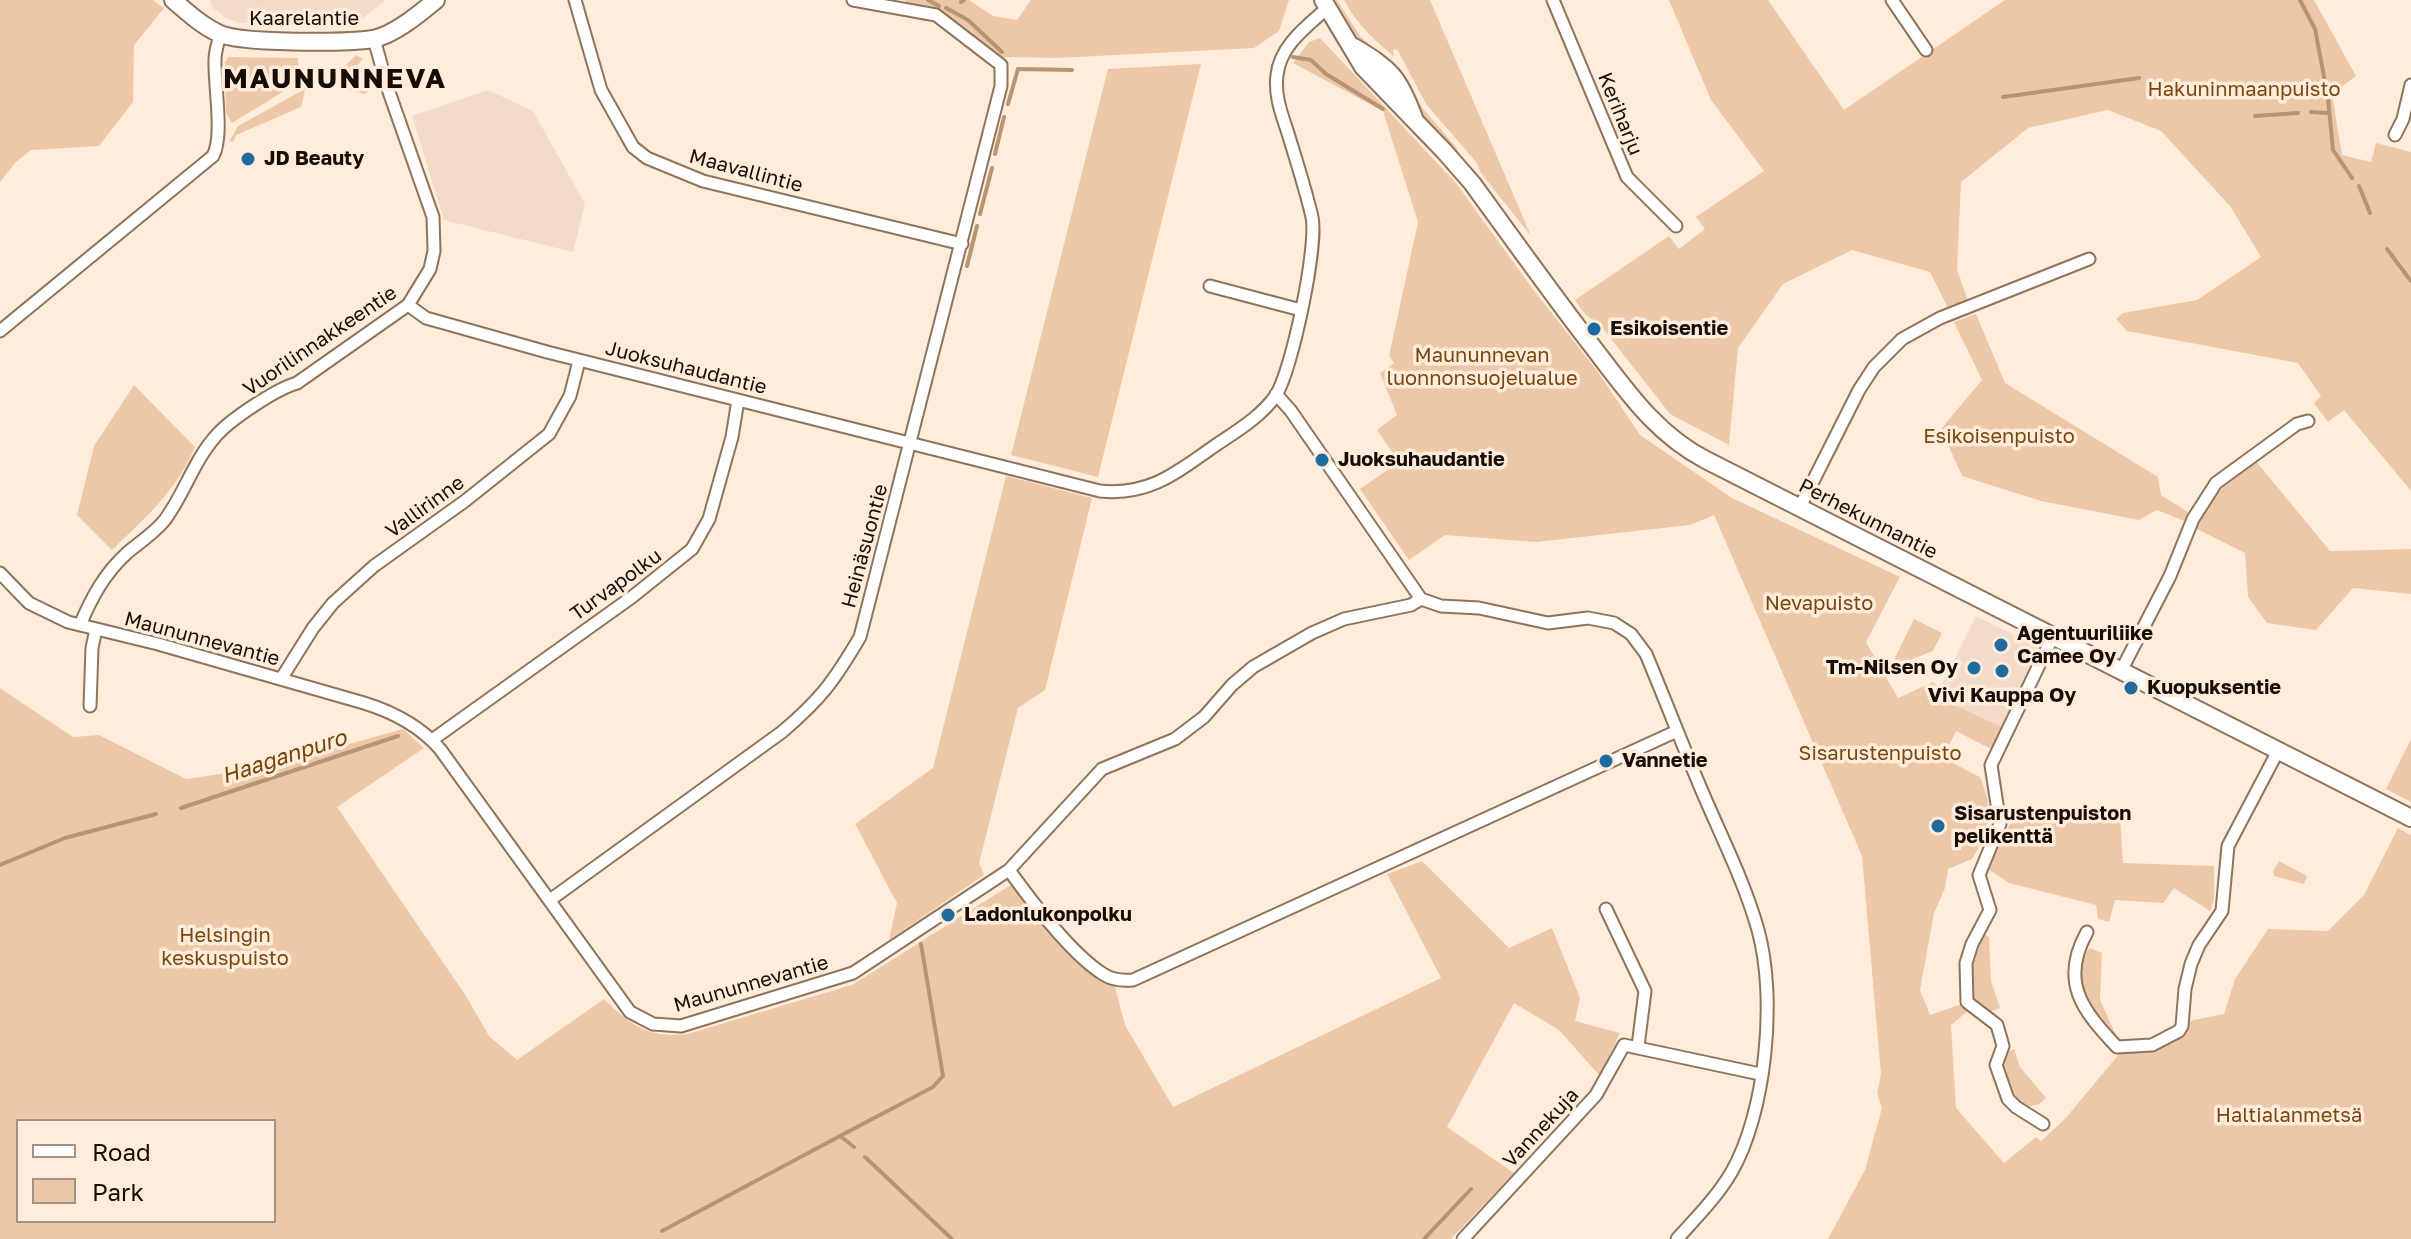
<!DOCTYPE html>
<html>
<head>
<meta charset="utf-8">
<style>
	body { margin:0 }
	#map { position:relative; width:2411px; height:1239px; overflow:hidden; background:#ffecdb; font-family:"Golos Text",sans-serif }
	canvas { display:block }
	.legend { position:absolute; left:16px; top:1119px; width:260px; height:104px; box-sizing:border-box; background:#ffecdb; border:2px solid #a29385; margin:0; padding:10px 14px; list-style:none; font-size:24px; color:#170d05 }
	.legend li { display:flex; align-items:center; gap:16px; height:40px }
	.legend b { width:40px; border:2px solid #a29385 }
</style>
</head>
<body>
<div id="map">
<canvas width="2411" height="1239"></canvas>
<ul class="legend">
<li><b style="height:10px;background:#fff"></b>Road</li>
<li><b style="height:22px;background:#edc8a8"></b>Park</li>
</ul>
</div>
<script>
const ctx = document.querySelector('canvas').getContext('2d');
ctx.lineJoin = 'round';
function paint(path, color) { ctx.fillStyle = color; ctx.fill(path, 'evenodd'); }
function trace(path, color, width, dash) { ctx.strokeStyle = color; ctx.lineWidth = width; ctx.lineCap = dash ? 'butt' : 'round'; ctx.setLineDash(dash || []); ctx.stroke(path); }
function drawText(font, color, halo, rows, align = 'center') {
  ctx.font = font + ' "Golos Text",sans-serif'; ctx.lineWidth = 7; ctx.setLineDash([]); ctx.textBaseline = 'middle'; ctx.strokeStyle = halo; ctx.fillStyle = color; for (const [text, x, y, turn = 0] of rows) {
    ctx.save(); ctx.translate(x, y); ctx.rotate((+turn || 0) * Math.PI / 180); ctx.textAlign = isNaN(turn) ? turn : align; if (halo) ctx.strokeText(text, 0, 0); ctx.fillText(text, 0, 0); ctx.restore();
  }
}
paint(new Path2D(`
	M210 0H386L360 20 240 23 226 18 213 8Z
	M488 90 533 111 585 204 573 252 444 220 412 116Z
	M1976 616 2041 648 2002 727 1952 704 1939 690Z`), '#f2dbc9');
paint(new Path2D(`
	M0 0H153L164 8 134 45 133 102 99 146 31 150 16 162 0 182Z
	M905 0H969L993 16 1017 20 1031 0H1289L1279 31 1254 48 1057 58 1003 57 994 52 945 14 907 3Z
	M1332 0H1337L1360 36 1403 73 1420 105 1456 147 1467 168 1350 32Z
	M1344 0H1430L1531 236 1481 173 1476 162 1426 104 1397 49 1393 50 1394 57C1374 39 1356 24 1344 0Z
	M1669 0H1768L1844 110 2005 0H2314L2356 76 2332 94 2342 155 2371 162 2376 143 2411 152V491L2344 410 2328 422 2314 403 2321 396 2298 363 2127 331 2116 319 2123 313 2197 300 2261 257 2230 206 2161 131 2108 110 2028 128 1961 182 1957 269 1968 301 1948 308 1930 272 1852 250 1783 284 1738 348 1729 445 1670 414 1601 326 1585 314 1575 300 1669 236 1679 249 1705 229 1696 217 1764 171 1711 100Z
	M1320 38 1456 183 1532 288 1598 372 1640 435 1732 498 1900 577 1866 642 1898 698 1933 682 1952 704 2002 727 1991 749 1956 731 1943 758 1980 777C1994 811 1992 828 1972 859L1948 869 1945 888 1934 913 1920 990 1930 1015 1962 1004 1969 1010 1951 1025 1956 1108 2004 1163 2036 1137 2041 1141 2064 1120 2119 1054 2154 1050 2187 1033 2189 1021 2224 1014 2235 979 2268 929 2328 931 2364 895 2398 828 2411 835V1239H1828L1865 1170 1882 1108 1877 1093 1881 1075 1862 856 1714 515 1690 525 1536 542 1445 535 1409 560 1360 489 1399 462 1377 430 1397 415 1380 373 1394 363 1389 356 1418 222 1383 111 1293 63 1309 42Z
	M356 55 363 59 356 67 359 74 367 73 372 88 365 94 346 89 339 72Z
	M229 57 298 58V72L307 71V77L232 123 226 112 225 62Z
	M1201 64 1098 477 1011 455 1108 69Z
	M305 89 301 107 236 135 234 141 229 142 238 126Z
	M1976 314 2005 383 2158 477 2161 495 2188 512 2184 521 2157 510 2139 520 2041 501 1962 476 1941 429 1982 380 1954 322Z
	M134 385 195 447C173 495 149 514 112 550L77 515 94 446Z
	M2255 460 2330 551 2411 549V594L2353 588 2316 630 2267 623 2248 597 2245 553 2197 529C2210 499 2228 479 2255 460Z
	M1006 476 1092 498 1045 690 1018 708 979 863 984 875 889 940 897 903 855 824 933 768Z
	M1914 619 1942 633 1933 651 1890 668Z
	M0 688 73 737 99 735 186 779 263 768 403 729 424 748 337 807 466 996 489 1036 517 1060 604 999C630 1025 649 1039 687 1034L852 985 1017 881 1044 915 1113 979 1125 1025 1173 1107 1441 978 1387 874 1422 861 1509 948 1552 928 1580 998 1575 1021 1620 1033 1600 1076 1559 1030 1514 1003 1447 1127 1514 1173 1451 1239H0ZM18 1121H274V1221H18Z
	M2411 739V802L2386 789Z
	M2013 817H2120L2123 863 2214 866V900L2210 911 2174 888 2163 903 2115 900 2109 922 2098 919 2096 905 2009 883 1988 869Z
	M2279 861 2307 876 2304 884 2274 876 2273 872Z
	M1984 934 1989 937 1991 981 2000 1008 1989 1012 1974 999 1972 966Z
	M2090 948 2102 953 2100 1000 2117 1038C2093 1019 2064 977 2090 948Z
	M2014 1049 2020 1067 2046 1098 2039 1104 2028 1107 2015 1098 2003 1063 2007 1052Z`), '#edc8a8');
trace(new Path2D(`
	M928 0 939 6
	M2300 0 2315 29 2328 98 2333 150 2352 178
	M961 2 964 0
	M946 8 968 20 1002 52
	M1293 57 1311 60 1326 74 1383 109
	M2003 97 2139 78
	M1008 104 1018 69 1072 70
	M2311 112 2328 113
	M2255 116 2298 113
	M995 154 1004 117
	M2359 186 2370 213
	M980 214 992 168
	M2387 249 2411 281
	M967 266 977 226
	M181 808 398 736
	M0 865 65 838 156 814
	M840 1136 933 1087 943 1076 921 944
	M865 1157 952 1239
	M662 1231 840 1136 854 1147
	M1424 1239 1471 1189`), '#b99473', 4);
const street = new Path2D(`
	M575 0 601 90 633 147 647 158 703 181 962 244
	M1553 0 1627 177 1676 226
	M1892 0 1926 50
	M2395 135 2403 119 2411 85
	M1210 286 1301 310
	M408 305 426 318 547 352 1100 491C1150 496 1177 472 1216 445 1237 431 1262 416 1276 395 1292 370 1318 246 1312 217 1306 191 1298 166 1290 140 1284 119 1274 99 1277 75 1280 46 1306 27 1326 9
	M0 331 213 156C224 136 214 85 215 60 215 51 218 43 220 35
	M1276 394 1291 411 1421 599 1441 606 1479 608 1548 623 1588 618 1614 623 1631 634 1646 654C1664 697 1681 741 1699 784 1719 832 1744 880 1758 930 1777 998 1766 1113 1731 1173 1716 1198 1696 1218 1677 1239
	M1800 507 1859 390 1874 367 1902 339 1940 318 2089 259
	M0 573 29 603 68 622 158 644 364 703C393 712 420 726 440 749L630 1012 653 1024 681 1026 853 973 1009 870 1102 769 1175 739 1204 717 1232 685 1253 667 1312 633 1344 619 1411 605 1421 599
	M80 625C92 597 104 574 127 553 139 543 154 533 164 521 184 495 193 462 215 437 229 420 276 389 297 383L408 305 430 269 434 251 433 217 388 89 374 39
	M2122 669 2170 576 2193 519 2216 483 2297 424 2308 421
	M281 679 313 628 333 603 374 566 465 501 549 434 570 396 579 361
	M90 706 92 648 96 629
	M432 740 632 597 692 549 709 519 732 437 738 400
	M1009 870C1032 902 1070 953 1103 974 1112 980 1122 981 1133 980L1677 731
	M550 900 782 732C821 699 834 681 860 637L1001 86V65L936 15 853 0
	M1606 909 1645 991 1638 1046
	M2087 932C2059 982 2083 1011 2117 1047L2152 1045 2179 1031 2182 1026 2185 989 2191 964 2199 945 2222 911 2228 846 2279 749
	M2043 1124 2016 1107 2008 1099 1996 1065 2003 1046 1997 1025 1967 1002 1966 963 1972 944 1990 910 1979 875 2000 824 1991 765 2053 636
	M1463 1239 1596 1095 1624 1045 1760 1074`);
const secondary = new Path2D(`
	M173 0C187 12 201 25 218 33 239 44 347 43 373 39 394 35 419 14 436 0
	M1323 0 1363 67 1444 151 1472 183C1510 235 1547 287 1586 338 1622 384 1653 433 1706 460L2411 818
	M1354 47C1391 69 1399 77 1414 118`);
trace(street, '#8f745b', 15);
trace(secondary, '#8f745b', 20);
trace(street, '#fff', 11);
trace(secondary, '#fff', 16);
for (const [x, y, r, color] of [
	[248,159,8,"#206b9e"],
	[1594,329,8,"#206b9e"],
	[1322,460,8,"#206b9e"],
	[2001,645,8,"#206b9e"],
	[1974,668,8,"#206b9e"],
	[2002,671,8,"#206b9e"],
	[2131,688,8,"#206b9e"],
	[1606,761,8,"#206b9e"],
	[1938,826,8,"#206b9e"],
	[948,915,8,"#206b9e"]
]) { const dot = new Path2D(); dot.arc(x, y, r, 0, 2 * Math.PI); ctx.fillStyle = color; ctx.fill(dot); trace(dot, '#ffecdb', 3); }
drawText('20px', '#170d05', '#ffecdb', [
	["Kaarelantie",304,19],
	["Keriharju",1620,114,68],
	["Maavallintie",746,171,15],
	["Vuorilinnakkeentie",320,341,-34],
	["Juoksuhaudantie",686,368,14],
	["Vallirinne",425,507,-36],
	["Perhekunnantie",1868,519,27],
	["Heinäsuontie",865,546,-75],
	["Turvapolku",616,585,-36],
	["Maununnevantie",202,639,15],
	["Maununnevantie",751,984,-16],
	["Vannekuja",1541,1128,-47]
]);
drawText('20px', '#78470f', '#ffecdb', [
	["Hakuninmaanpuisto",2244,90],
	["Maununnevan",1482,356],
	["luonnonsuojelualue",1482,379],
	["Esikoisenpuisto",1999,437],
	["Nevapuisto",1819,604],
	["Sisarustenpuisto",1880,754],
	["Helsingin",225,936],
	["keskuspuisto",225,959],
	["Haltialanmetsä",2289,1116]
]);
drawText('bold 20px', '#170d05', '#ffecdb', [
	["JD Beauty",264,159],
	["Esikoisentie",1610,329],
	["Juoksuhaudantie",1338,460],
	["Agentuuriliike",2017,634],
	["Camee Oy",2017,657],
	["Tm-Nilsen Oy",1958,668,"right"],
	["Kuopuksentie",2147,688],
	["Vivi Kauppa Oy",2002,696,"center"],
	["Vannetie",1622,761],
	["Sisarustenpuiston",1954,814],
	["pelikenttä",1954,837],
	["Ladonlukonpolku",964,915]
], 'left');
drawText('italic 22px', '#734307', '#ffecdb', [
	["Haaganpuro",284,757,-18]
]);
ctx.letterSpacing = '2px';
drawText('bold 28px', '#170d05', '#ffecdb', [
	["MAUNUNNEVA",335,79]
]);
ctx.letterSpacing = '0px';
</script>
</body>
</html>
